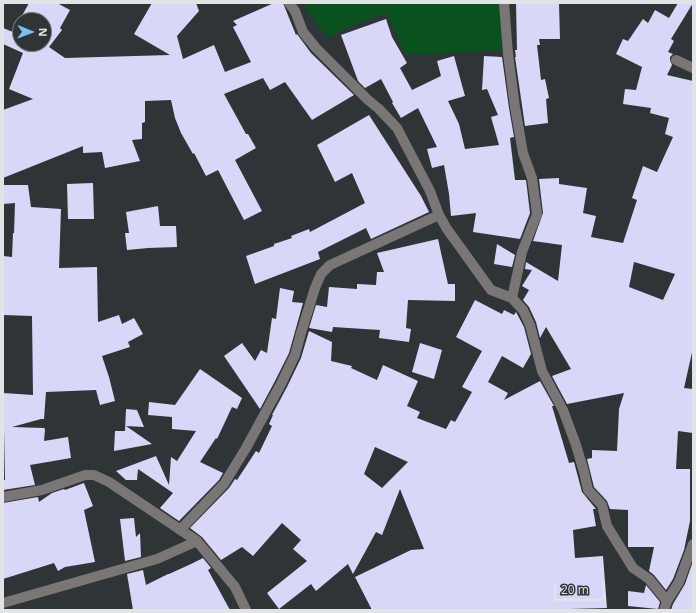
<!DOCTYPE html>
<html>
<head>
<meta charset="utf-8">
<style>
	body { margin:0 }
	#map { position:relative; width:696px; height:613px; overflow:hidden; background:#2f3437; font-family:"Open Sans",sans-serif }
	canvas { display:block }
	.frame { position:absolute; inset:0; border:4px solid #e1e4e6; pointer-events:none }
	.north { position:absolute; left:12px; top:12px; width:40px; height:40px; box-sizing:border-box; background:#2f3437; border:1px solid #767a7d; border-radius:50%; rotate:91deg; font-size:11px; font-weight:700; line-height:16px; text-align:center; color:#e1e4e6 }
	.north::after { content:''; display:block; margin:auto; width:14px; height:18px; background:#76c0f7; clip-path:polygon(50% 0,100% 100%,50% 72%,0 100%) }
	.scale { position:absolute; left:554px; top:583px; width:51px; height:18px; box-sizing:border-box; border:2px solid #e1e4e6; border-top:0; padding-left:5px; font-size:12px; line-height:14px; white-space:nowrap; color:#e1e4e6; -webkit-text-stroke:3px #2f3437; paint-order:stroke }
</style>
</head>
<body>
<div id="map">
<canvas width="696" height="613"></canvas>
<div class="frame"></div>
<div class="north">N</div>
<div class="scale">20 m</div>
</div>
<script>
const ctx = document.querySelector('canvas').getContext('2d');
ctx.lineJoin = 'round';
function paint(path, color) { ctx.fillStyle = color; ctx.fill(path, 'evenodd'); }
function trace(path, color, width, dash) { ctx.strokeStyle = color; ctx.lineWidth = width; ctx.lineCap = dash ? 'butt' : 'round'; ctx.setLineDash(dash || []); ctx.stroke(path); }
paint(new Path2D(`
	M302 3H500L502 50 433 54H405L386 13 342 30 330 38 319 27Z`), '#09511d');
paint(new Path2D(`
	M29 3H57L70 10 60 28 62 30 49 47 65 58 170 55 134 34 152 3H196L199 11 177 36 183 59 214 45 225 72 251 62 233 27 237 25 233 21 274 3H283L296 35 297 34 311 53 354 95 312 120 285 82 270 90 263 78 224 94 246 134H248L256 148 235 160 262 211 244 220 218 170 206 176 194 153 193 154 181 133 175 118 171 100 145 101V122L142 123V139L132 140 140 161 105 168 102 152 83 153V146L3 178V110L33 99 9 89 23 53 3 44V28L13 32ZM20 20H44V44H20Z
	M516 3H559L560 39H539L540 45H537L541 80 545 79 549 98 546 99 548 123 525 126 515 57H516L515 50H517Z
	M678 3H693L671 39 674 41 668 52 673 54 670 57V60L672 65 667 75 693 81V348L684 388 693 389V433L678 431 676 469H690V521L684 550 673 579 666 590 654 575 649 571 654 547H628V510L610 509 607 501 594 487 587 459 592 458V450L617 451 619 409 624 393 567 404 552 376 571 369 546 327 540 338 536 322 529 307 523 300 529 290 522 286 532 270 525 269 526 262 558 281 562 245 533 241 543 213 539 179 559 178V184L587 188 583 213 596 216 591 237 623 243 637 200 632 198 643 166 657 172 673 137 665 134 669 118 650 113 651 108 623 104 625 89 636 90 642 67 616 54 623 39 628 41 643 19 648 23 655 10 669 18ZM634 262 675 274 663 300 629 287Z
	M386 19 392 37 407 63 400 68 412 90 441 76 437 61 454 56 465 96 448 101 459 124 465 149 499 145 491 117 498 115 487 89 482 90 484 56 502 57 509 108 514 137 510 138 515 180H526L530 213 520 239 473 232 476 213 451 216 449 194 444 165 432 168 427 149 437 147 418 108 401 118 392 103 393 102 381 79 365 88 358 81 341 35Z
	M369 115 421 196 429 212 371 239 366 228 318 252 320 259 255 284 246 256 274 246V244L292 238 291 236 309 229 310 232 365 203 352 173 335 182 317 145Z
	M93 183 94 219H68L67 184Z
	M3 185H28L31 207 61 209 59 268 97 267 98 322 119 315 122 324 134 318 143 334 128 342 130 347 102 356 109 377 115 401 100 405 96 390 46 392 44 419H41L12 427 44 428 45 429 44 441 68 437 71 458 30 465 35 485 3 490V480H5L4 429H3V393L33 395 32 316 3 315V256L12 257 13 233H14L15 203 3 204Z
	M158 206 160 226H176L177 247 148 248 127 250 125 233H129L126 212Z
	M438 239 448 284H455V301L408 300 406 328 411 329 409 342 379 338 380 330 333 327 332 332 309 328 316 305 327 307 329 287 357 289V284L376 285 377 272H384L377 253Z
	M497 244 515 255 512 267 494 264Z
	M280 288 294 291 292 302 303 303 289 353 275 381 260 409 224 356 242 343 255 361 261 350 267 353 272 318 276 319Z
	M475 300 502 314 504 310 514 315 516 312 524 327 531 354 523 368 502 356 488 382 508 393 504 400 540 381 554 406H552L569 463 574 462 582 492 596 509H593L596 526 573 530 575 558 603 556 607 608 569 609 555 610H372L355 577 411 550 424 549 400 489 382 535 376 532 353 574 348 564 316 591 311 584 279 609 267 593 307 561 293 549 301 540 282 523 253 556 242 547 221 560 202 537 190 528 229 488 235 479 237 480 256 451 259 453 272 426 269 424 273 415H272L287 387 301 358 309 331 332 342 331 361 352 366 351 368 377 380 383 365 418 381 407 406 420 412 417 418 446 429 451 420 455 422 472 392 462 387 482 351 456 337ZM375 447 408 462 382 488 364 474Z
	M420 343 442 350 434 379 412 372Z
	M200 369 242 398 237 409 232 407 217 439 216 438 200 462 223 473 219 480 179 521 160 508 173 493 138 469 137 480H126L116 471 156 456 169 485 171 457 177 461 196 431 172 429V417L148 415 149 402 175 405Z
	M126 409 137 410 144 427 126 426 152 444 114 451 115 431H125Z
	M84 483 93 506 84 510 95 562 65 567 58 571 54 563 3 579V503L38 497 39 502 52 493 64 489 65 490Z
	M134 518 136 537 140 533 141 557 125 561 120 519Z
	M203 558 211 568 208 570 230 610H133L127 574 143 570 146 585 168 574H169L191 564Z
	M692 564 693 610H671L673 604 685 584Z
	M646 585 660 602 658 609 628 606V591L644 593Z`), '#d9d7f7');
trace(new Path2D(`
	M289 3 295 11 303 32 316 48 367 99 379 109 397 128 430 191 439 215 447 229 491 290 512 298 523 310 530 325 542 371 563 410 576 445 584 472 588 490 602 505 607 526 633 568 649 579 667 601
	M504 3 508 54 515 107 523 153 532 178 537 214 522 252 512 298
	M676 60 693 68
	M3 497 42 490 85 475H94L109 482 197 541 235 587 246 610
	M180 530 224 484 246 448 281 384 295 355 301 333 315 288 321 274 330 265 439 215
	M3 603 157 559 197 541
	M664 610 667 601 679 582 693 544`), '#7a7676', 10);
</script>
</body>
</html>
